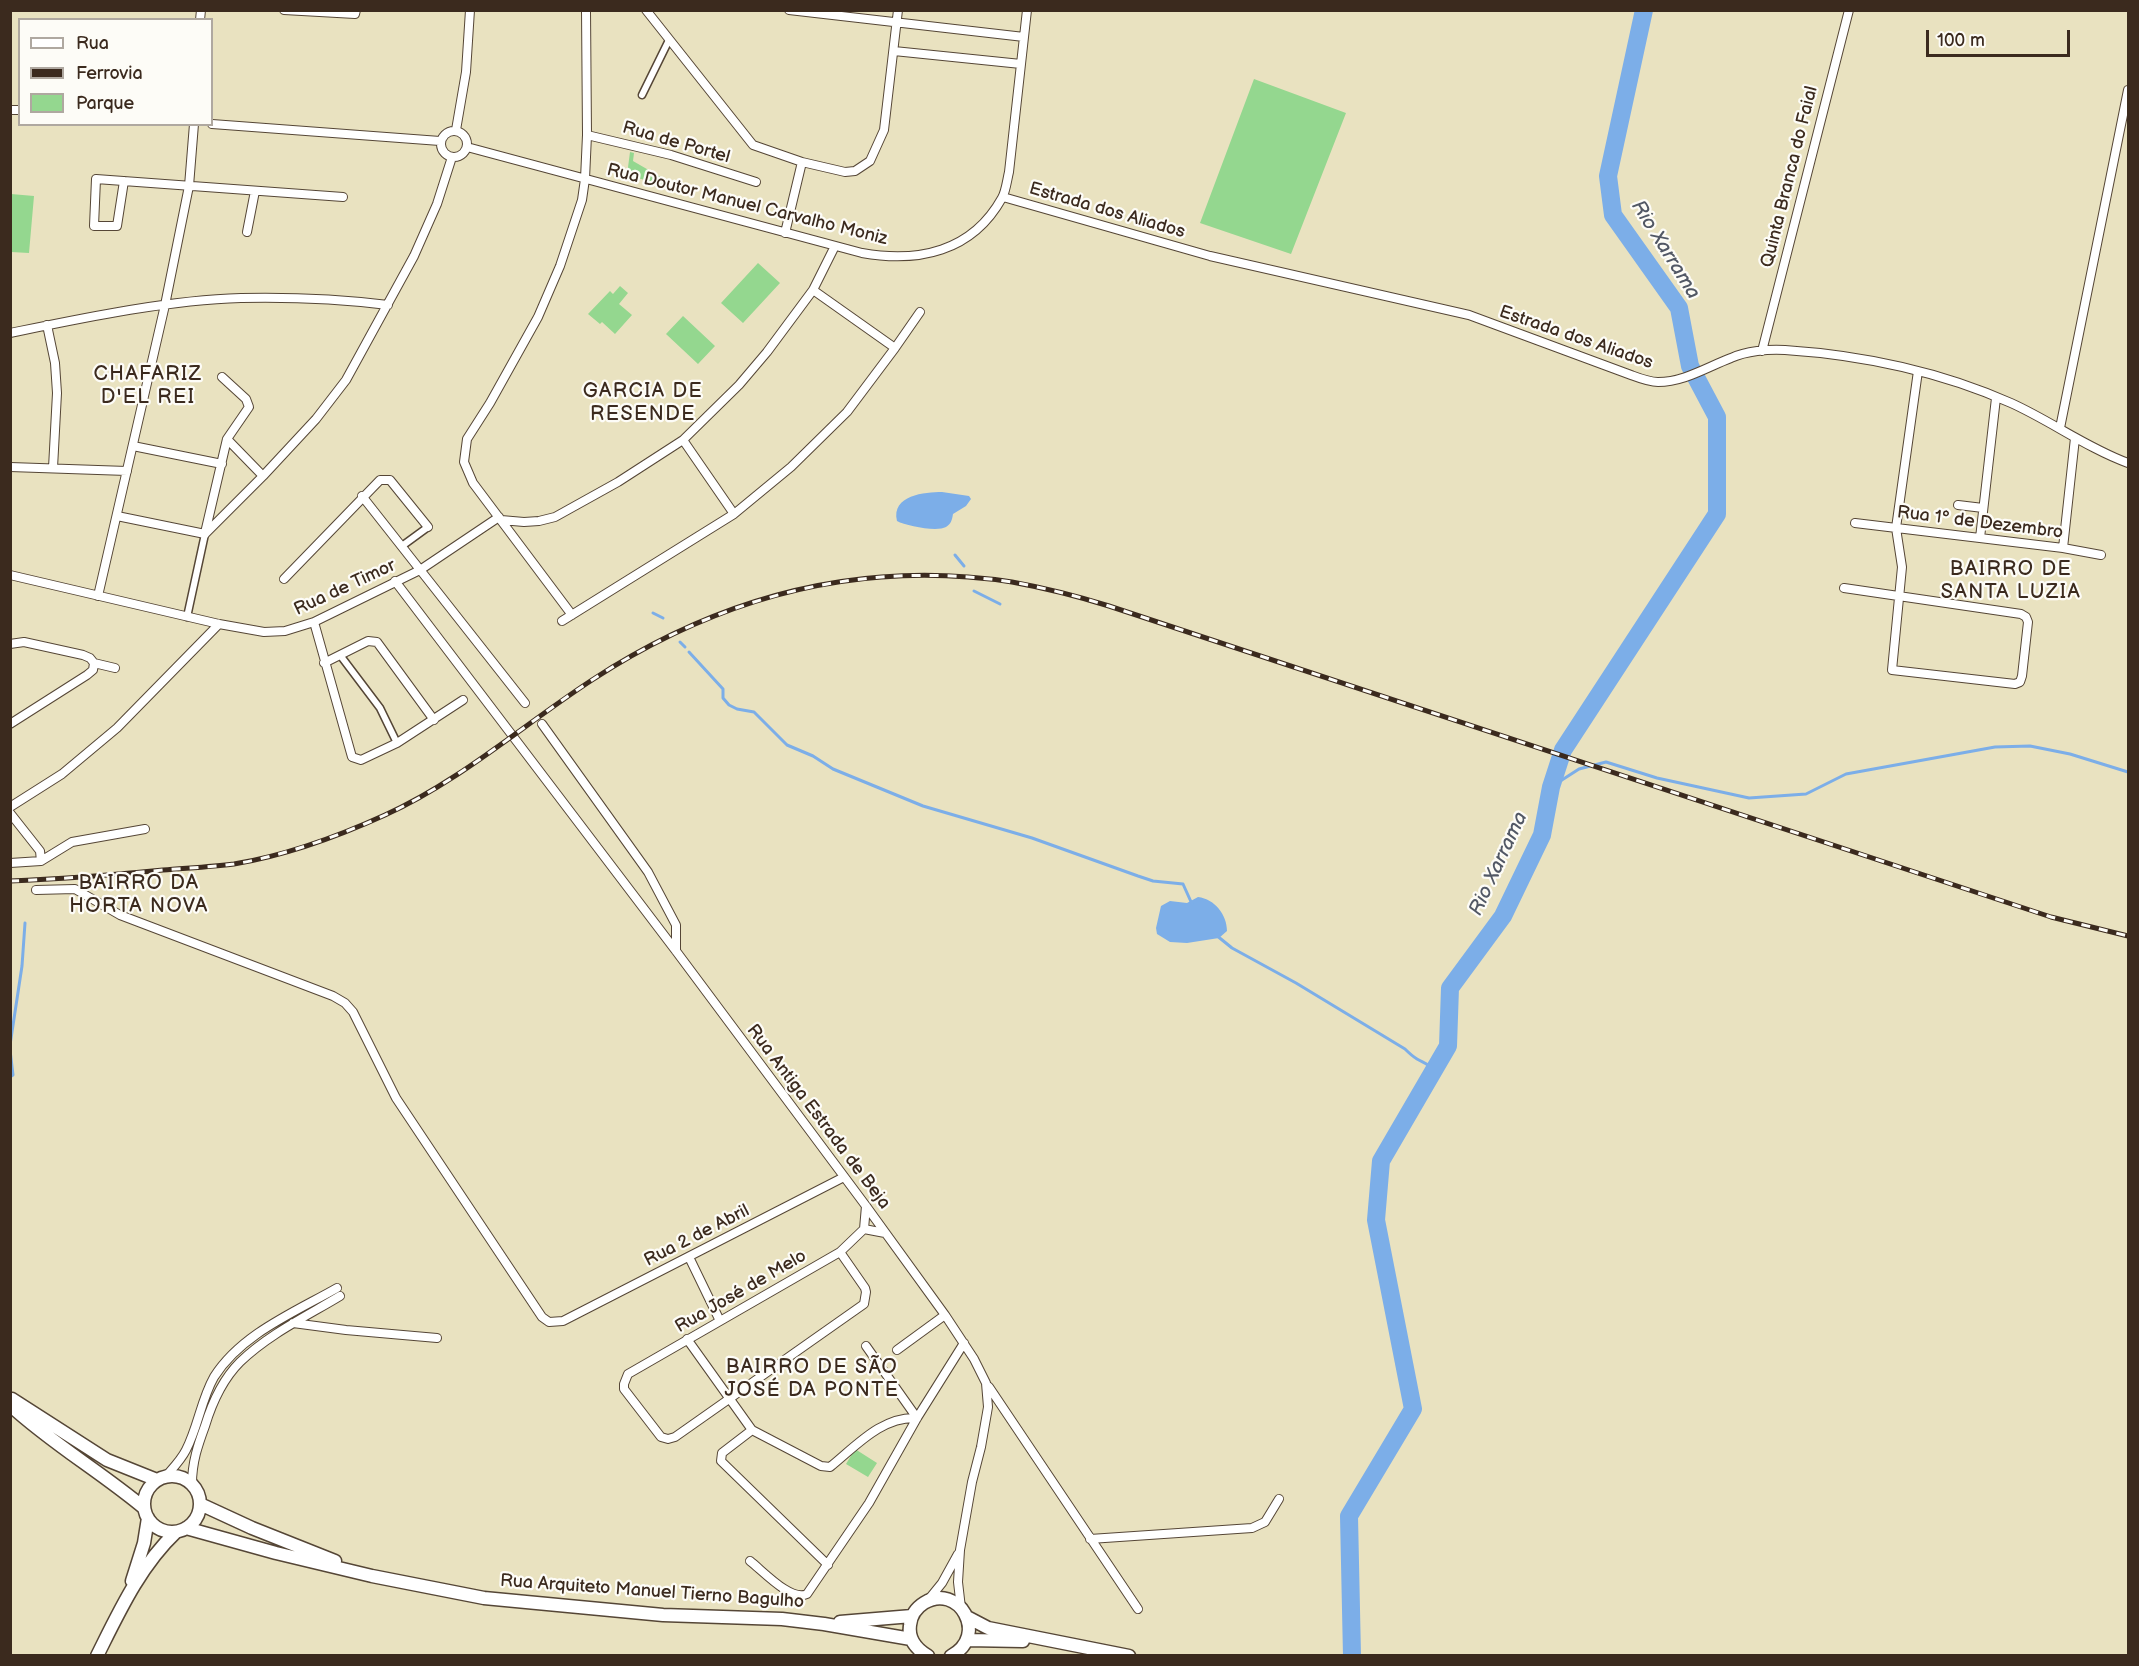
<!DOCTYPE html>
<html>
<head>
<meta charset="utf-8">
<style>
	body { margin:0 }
	#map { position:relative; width:2139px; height:1666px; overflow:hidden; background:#e9e2c0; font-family:"Balsamiq Sans",sans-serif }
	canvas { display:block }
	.frame { position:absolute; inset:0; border:12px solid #3b2a1e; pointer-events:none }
	.legend { position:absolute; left:18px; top:18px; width:195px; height:108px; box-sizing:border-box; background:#fdfcf7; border:2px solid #afa8a0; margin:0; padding:8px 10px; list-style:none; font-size:18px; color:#3b2a1e }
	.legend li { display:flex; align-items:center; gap:12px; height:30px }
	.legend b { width:30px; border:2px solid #afa8a0 }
	.scale { position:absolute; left:1926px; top:30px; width:144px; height:27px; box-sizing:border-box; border:3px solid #3b2a1e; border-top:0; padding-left:8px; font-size:18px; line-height:21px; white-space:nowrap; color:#3b2a1e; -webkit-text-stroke:4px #fdfcf7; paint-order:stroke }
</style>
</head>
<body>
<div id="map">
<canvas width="2139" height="1666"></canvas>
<div class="frame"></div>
<ul class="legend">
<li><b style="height:8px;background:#fff"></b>Rua</li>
<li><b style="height:8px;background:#3b2a1e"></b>Ferrovia</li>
<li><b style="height:16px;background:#94d78f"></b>Parque</li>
</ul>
<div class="scale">100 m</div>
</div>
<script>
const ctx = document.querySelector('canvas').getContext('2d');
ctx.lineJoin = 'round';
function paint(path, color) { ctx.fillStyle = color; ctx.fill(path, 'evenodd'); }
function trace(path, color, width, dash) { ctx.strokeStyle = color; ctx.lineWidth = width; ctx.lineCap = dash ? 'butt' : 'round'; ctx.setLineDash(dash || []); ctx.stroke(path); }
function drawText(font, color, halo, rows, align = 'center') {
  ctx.font = font + ' "Balsamiq Sans",sans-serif'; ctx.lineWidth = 4.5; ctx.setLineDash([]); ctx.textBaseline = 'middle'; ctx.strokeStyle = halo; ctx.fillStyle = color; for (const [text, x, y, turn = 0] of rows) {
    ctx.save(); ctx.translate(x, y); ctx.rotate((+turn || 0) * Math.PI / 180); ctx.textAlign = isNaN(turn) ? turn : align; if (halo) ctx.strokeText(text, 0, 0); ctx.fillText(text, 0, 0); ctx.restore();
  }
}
paint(new Path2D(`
	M1254 79 1346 113 1291 254 1200 223Z
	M630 152 634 153 633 161 678 187 677 189 627 175Z
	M11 194 34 196 29 253 11 252Z
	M758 263 780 283 743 323 721 303Z
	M620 286 628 293 619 304 632 315 615 334 602 322 600 324 588 314 610 291 613 294Z
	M683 316 715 346 698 364 666 334Z
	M855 1449 877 1463 868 1477 846 1464Z`), '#94d78f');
paint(new Path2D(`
	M942 492 969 496 971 499 966 506 953 514C952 520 951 524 946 527 937 532 906 526 897 521 891 495 925 492 942 492Z
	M1198 897C1215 899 1227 915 1227 931L1219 938 1187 943 1170 942 1157 934 1156 928 1161 906 1170 901 1187 903Z`), '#7caee8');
trace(new Path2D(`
	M955 555 964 566
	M974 591 1000 604
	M653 613 663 618
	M680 642 685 647
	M689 652 723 689V698L729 705 737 709 754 712 787 745 813 756 833 769 923 806 1032 838 1138 876 1153 881 1183 884 1192 904
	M1551 787 1579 769 1606 762 1657 778 1749 798 1806 794 1846 774 1995 747 2030 746 2070 754 2128 772
	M1216 935 1232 948 1296 983 1405 1049C1408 1052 1412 1056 1417 1059 1425 1064 1432 1063 1431 1076
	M10 1045 22 966 25 923
	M10 1050 13 1075 10 1077`), '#7caee8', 3);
trace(new Path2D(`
	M1352 1656 1349 1516 1413 1409 1376 1220 1381 1161 1448 1046 1450 988 1503 916 1542 835 1551 787 1563 750 1717 514V417L1690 366 1679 308 1613 215 1608 176 1644 10`), '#7caee8', 18);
const pedestrian = new Path2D(`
	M642 95 669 40
	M402 546 428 527
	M187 617 205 534
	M340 655 380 708 397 743`);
const minor = new Path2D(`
	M284 10 355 14 356 10
	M646 10 753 145 802 162 845 172 855 171 870 161 884 130 898 10
	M789 10 1024 37
	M200 20 201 10
	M894 51 1021 64
	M10 110H20
	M212 124 440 141
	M456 130 466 72 470 10
	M441 144a13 13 0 1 1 26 0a13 13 0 1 1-26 0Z
	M587 135 671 155 756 182
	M467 147 862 253C918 263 972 252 1002 198 1006 191 1007 180 1009 172L1027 10
	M124 181 117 226H94L96 179 343 197
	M1003 197 1210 256 1469 315 1631 375C1639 378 1649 382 1658 382 1684 382 1707 367 1731 358 1746 351 1768 349 1785 350 1861 355 1941 372 2011 403 2051 421 2087 448 2128 463
	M247 232 255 191
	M785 233 802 162
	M47 325 55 363 57 393 53 468
	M10 333C83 318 168 300 241 298 290 297 340 299 388 305
	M895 348 920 312
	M1762 351 1849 10
	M2060 428 2128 90
	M227 439 263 476
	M683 440 734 514
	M133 446 222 464
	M10 467 127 471
	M362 496 525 703
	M1958 505 1983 508
	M117 516 205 534
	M501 520 524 522 539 521 555 517 618 482 683 440 739 385 767 352 813 290 835 246
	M1855 523 2063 548 2101 555
	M205 533 227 439 249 407 246 399 222 377
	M205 534 263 476 316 419 346 380 414 256 437 204 452 157
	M1980 538 1996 398
	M2063 548 2075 438
	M10 575 219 624 264 632 285 631 314 622 420 570 499 517
	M284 579 380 480H390L428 527
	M395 581 676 951 866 1206 945 1315 974 1359 986 1383 988 1407 981 1447 972 1482 960 1550 958 1582 961 1608
	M1844 588 2021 614 2026 617 2028 622 2022 676 2020 682 2015 684 1892 670 1902 567 1896 528 1918 371
	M98 596 165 305 189 186 194 124
	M572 615 473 483 464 462 467 439 490 403 538 317 560 266 582 200 585 179 587 135 586 10
	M562 621 734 514 791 467 847 412 895 348 813 290
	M314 622 352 757 361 760 397 743 463 700
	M10 644 24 642 83 655 90 658 94 663 115 668
	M324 663 368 641 377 642 434 720
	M10 724 87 675 93 670 94 663
	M542 724 648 872 676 925V951
	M10 807 62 774 117 728 219 624
	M10 813 40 851 41 861
	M10 863 41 861 72 842 145 829
	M36 890 75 889 120 915 333 996 345 1003 353 1012 396 1098 542 1317 549 1322 563 1321 844 1177
	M864 1229 885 1233
	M864 1229 866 1206
	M840 1252 865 1288 866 1292 864 1304 675 1437 668 1439 661 1437 624 1389V1384L628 1374 840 1252 864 1229
	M689 1257 720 1321
	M293 1323 346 1330 437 1338
	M687 1339 752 1430 821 1466 830 1467C856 1446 882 1416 917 1418
	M866 1346 917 1418
	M897 1350 945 1315
	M989 1387 1138 1609
	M752 1430 722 1453 721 1461 828 1565
	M166 1476C173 1468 181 1460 186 1450 198 1427 201 1400 214 1377 241 1334 295 1312 337 1288
	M192 1484C192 1462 198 1445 205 1426 212 1403 223 1379 240 1362 269 1334 307 1316 340 1296
	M1090 1539 1252 1528 1265 1522 1279 1499
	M750 1561C763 1571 791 1602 807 1594L869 1503 917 1418 964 1343
	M929 1599 942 1583 958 1554`);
const primary = new Path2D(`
	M12 1399 107 1460 157 1480
	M10 1405C51 1443 101 1472 144 1508
	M144 1504a28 28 0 1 1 56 0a28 28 0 1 1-56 0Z
	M200 1504 252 1528 335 1561
	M186 1528 276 1553 372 1576 484 1598 663 1615 782 1619 824 1624 911 1639
	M132 1581 144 1543 148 1518
	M967 1617 988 1628 1129 1656
	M840 1622 912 1616
	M967 1640 1023 1641
	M97 1656C119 1612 140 1566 176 1532
	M928 1656C916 1649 908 1639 910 1625 911 1616 916 1608 924 1603 958 1582 990 1635 951 1656`);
trace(pedestrian, '#554636', 9);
trace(minor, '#554636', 10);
trace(primary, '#554636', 15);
trace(pedestrian, '#fff', 6);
trace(minor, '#fff', 8);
trace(primary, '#fff', 12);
const rail = new Path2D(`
	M10 881C62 879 112 875 163 870 187 868 211 867 234 864 283 856 339 836 385 815 460 781 523 725 592 680 719 597 860 559 1012 582 1045 588 1077 596 1109 606L2051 917 2128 936`);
trace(rail, '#3b2a1e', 5);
trace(rail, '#fdfcf7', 3, [9]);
drawText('18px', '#3b2a1e', '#fdfcf7', [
	["Rua de Portel",676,143,16],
	["Quinta Branca do Faial",1790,177,-76],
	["Rua Doutor Manuel Carvalho Moniz",747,205,14],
	["Estrada dos Aliados",1107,211,16],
	["Estrada dos Aliados",1576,338,19],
	["Rua 1º de Dezembro",1980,523,7],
	["Rua de Timor",345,588,-25],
	["Rua Antiga Estrada de Beja",818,1117,53],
	["Rua 2 de Abril",697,1236,-27],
	["Rua José de Melo",741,1292,-30],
	["Rua Arquiteto Manuel Tierno Bagulho",652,1592,4]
]);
drawText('italic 20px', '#525865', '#fdfcf7', [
	["Rio Xarrama",1665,250,58],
	["Rio Xarrama",1499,864,-65]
]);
ctx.letterSpacing = '1.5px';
drawText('20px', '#3b2a1e', '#fdfcf7', [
	["CHAFARIZ",148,375],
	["D'EL REI",148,398],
	["GARCIA DE",643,392],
	["RESENDE",643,415],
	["BAIRRO DE",2011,570],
	["SANTA LUZIA",2011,593],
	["BAIRRO DA",139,884],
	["HORTA NOVA",139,907],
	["BAIRRO DE SÃO",812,1368],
	["JOSÉ DA PONTE",812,1391]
]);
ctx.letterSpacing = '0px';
</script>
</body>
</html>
